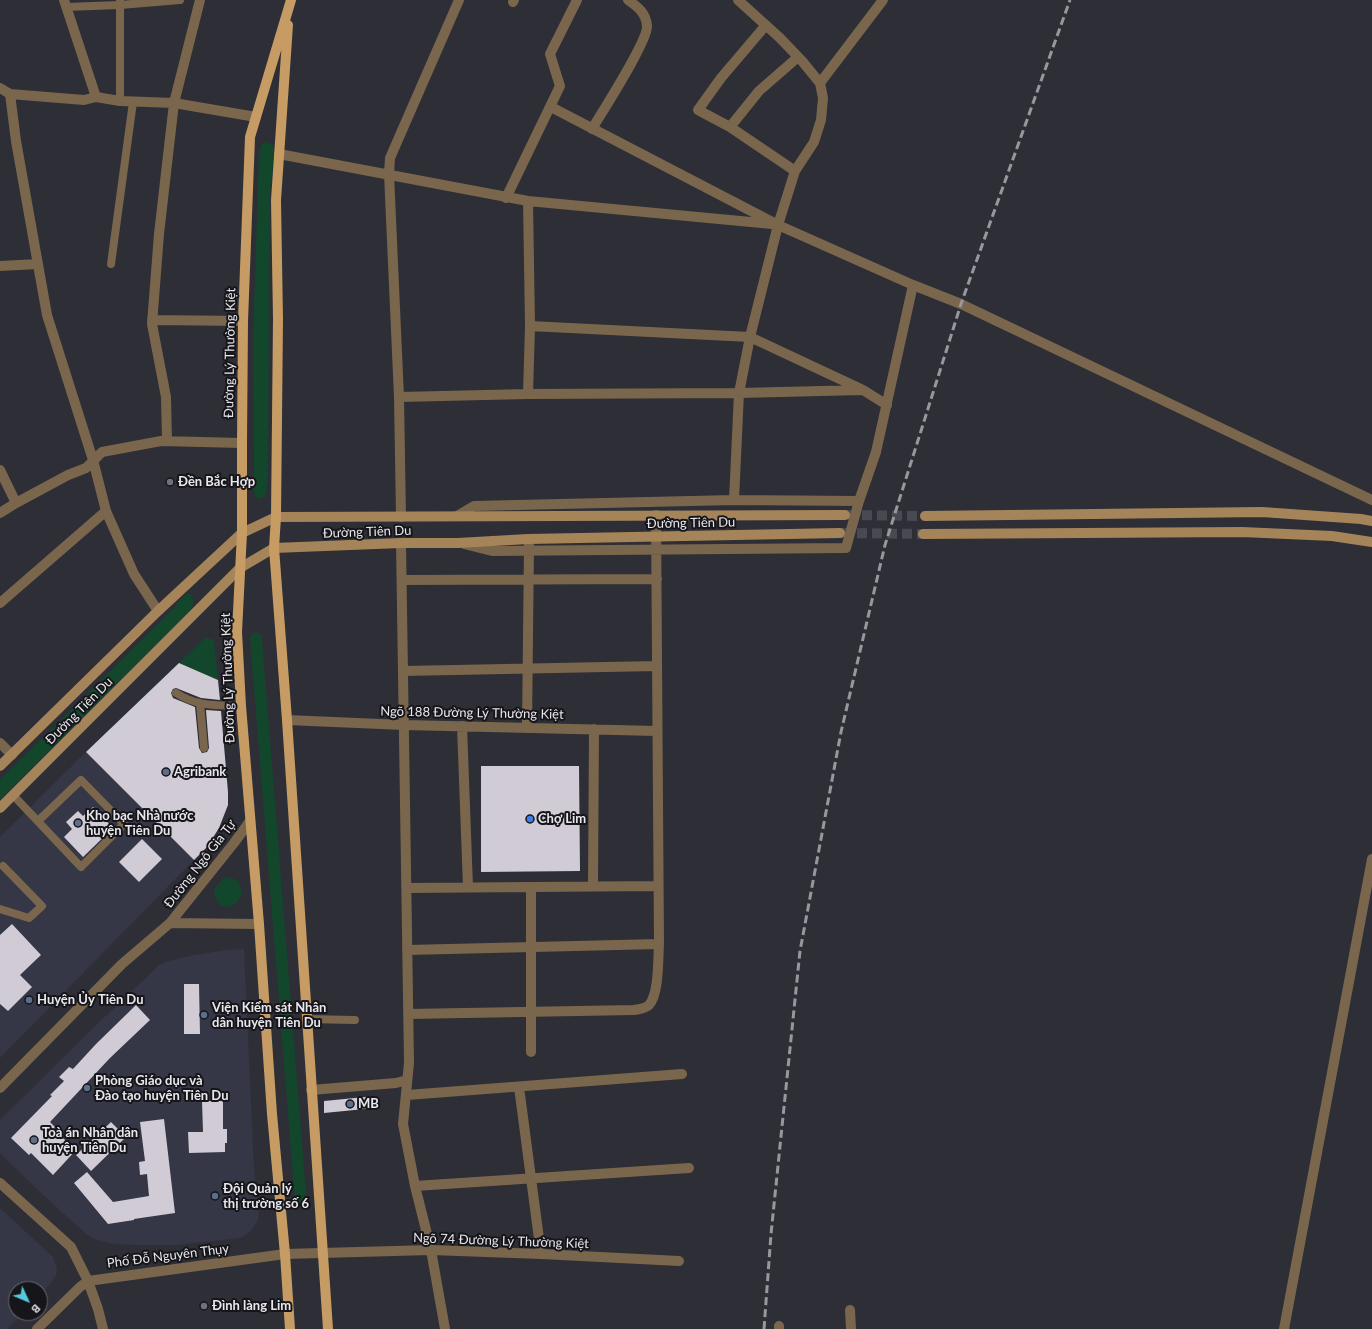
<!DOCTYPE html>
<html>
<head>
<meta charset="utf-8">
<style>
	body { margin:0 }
	#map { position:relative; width:1372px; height:1329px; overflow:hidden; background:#2d2e36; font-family:Lato,sans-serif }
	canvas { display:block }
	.north { position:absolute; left:8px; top:1281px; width:40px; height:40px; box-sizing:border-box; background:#16161a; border:1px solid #6a6a6e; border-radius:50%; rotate:134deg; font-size:11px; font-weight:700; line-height:16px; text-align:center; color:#e7e7ed }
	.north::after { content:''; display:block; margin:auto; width:14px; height:18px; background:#54cadd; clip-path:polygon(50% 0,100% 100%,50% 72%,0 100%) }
</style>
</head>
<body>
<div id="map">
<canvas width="1372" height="1329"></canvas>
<div class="north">B</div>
</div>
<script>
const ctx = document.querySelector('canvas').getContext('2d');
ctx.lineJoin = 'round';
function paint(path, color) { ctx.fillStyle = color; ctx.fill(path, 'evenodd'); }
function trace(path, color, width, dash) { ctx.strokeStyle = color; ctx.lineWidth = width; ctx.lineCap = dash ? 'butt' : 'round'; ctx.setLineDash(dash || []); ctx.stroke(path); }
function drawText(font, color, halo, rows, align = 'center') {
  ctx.font = font + ' Lato,sans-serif'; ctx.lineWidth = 4; ctx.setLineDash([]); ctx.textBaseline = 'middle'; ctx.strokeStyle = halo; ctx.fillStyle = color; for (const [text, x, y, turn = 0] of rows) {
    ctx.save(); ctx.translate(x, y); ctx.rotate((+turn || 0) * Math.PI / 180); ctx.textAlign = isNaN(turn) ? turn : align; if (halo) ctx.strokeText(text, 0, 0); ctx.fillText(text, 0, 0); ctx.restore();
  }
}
paint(new Path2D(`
	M86 752 194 860 0 1058V837Z
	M244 949 254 1169 259 1217 257 1222 250 1232 240 1238 178 1245H133L115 1244 97 1240 86 1234 40 1192 0 1153V1120L85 1036 159 965 168 961 195 955 226 950Z
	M0 1208 53 1257 57 1269 56 1275 50 1284 40 1295V1289H16V1313H23L7 1329H0Z`), '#353746');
paint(new Path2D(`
	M267 142C269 143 271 144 273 146 276 151 271 183 270 191L268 474 267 489 265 496 260 499 256 497 254 492 253 339 259 152 262 144Z
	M187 594H190C200 603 187 613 181 620L0 799V780L172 610 182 598Z
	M253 633H258L261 635 262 639 306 1194 305 1203 302 1206 295 1201 250 638Z
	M205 638 212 639 214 642 218 680 179 663Z
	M228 877 237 880C254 901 217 922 214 891 217 884 221 879 228 877Z`), '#13472c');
paint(new Path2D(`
	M179 663 218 680 220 700 201 698 176 688 173 689 171 693 173 698 195 707 199 748 202 753 207 752 209 748 206 710 221 711 228 792V805L219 828 207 847 194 860 86 752Z
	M481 766H579L580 871 481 872Z
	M93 807 113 828 83 857 64 837 72 829 66 822 78 811 83 816Z
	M142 839 162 859 139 882 119 862Z
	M12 924 41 955 20 975 32 987 8 1011 0 1004V935Z
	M184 984H199L200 1034H184Z
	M136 1005 150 1020 110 1058 50 1122 55 1127 53 1129 76 1150 53 1175 31 1153 29 1155 11 1138 52 1096 50 1095 64 1081 59 1077 69 1067 73 1069 96 1044Z
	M375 1096V1108L324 1113V1101Z
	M202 1101H223V1129H227V1143H225V1152L189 1153 188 1132H203Z
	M164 1119 175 1213 134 1219V1220L108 1224 74 1183 87 1172 113 1202 149 1196 147 1174 140 1175 139 1162 145 1161 140 1122Z
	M111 1122 126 1137 91 1171 76 1155Z`), '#d0cbd5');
trace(new Path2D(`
	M847 515 925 516
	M842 533 923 534`), '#494a51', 10, [10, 5]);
trace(new Path2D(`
	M66 7 120 5 180 0
	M120 101V0
	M111 264 133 102
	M176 693C198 707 216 705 241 706
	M200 703 204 748
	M13 795 81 867 124 824 81 780 38 821
	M0 909 29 918 42 906 3 866
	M306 1019 355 1020`), '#7a664c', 8);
trace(new Path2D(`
	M64 0 96 97
	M513 2 514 0
	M766 25 721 78 698 110 730 127 795 171
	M820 83 883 0
	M0 88 10 94 84 100 96 97 120 101 174 103 256 117
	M10 94 16 141 47 315 93 460 106 511 134 574 158 611
	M551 107 778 225 913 285 961 304 1372 500
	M730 127 759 91 798 57
	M592 129C602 112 648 41 647 26 646 13 638 7 628 0
	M279 154 528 201 772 224
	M506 198 560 86 550 54 577 0
	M0 266 38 264
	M152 320 243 321
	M530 326 750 337 861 389
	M528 394 739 393 863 390 887 405
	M399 397 528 394 530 326 528 201
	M167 441 166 397 152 324 159 234 174 103 200 0
	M0 470 16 503
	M734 500 739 393 750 337 778 225 795 171 814 142 821 120 823 98 820 83 802 61 780 38 738 0
	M0 513 16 503 68 475 86 468 102 452 161 441 242 443
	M457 516 474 506 734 500 859 501
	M401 517 399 397 389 174 390 158 459 0
	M401 543 409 1063 403 1124 415 1186 431 1250 445 1329
	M464 544 492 551 846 548 859 501 876 452 913 285
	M402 580 657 579
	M0 603 106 511
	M403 671 657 666
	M287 720 404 725 657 731
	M462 726 468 887
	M527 728 529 544
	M0 743 12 755
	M593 886 594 729
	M531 887V1052
	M407 888 658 886
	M170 923 259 924
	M407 950 659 944
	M408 1014 634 1010C639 1009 645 1009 649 1005 659 994 658 960 659 944L656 515
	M519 1087 541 1254
	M0 1088 122 964 170 923 234 843 250 821
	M311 1090 396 1083 407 1080
	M407 1095 682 1074
	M0 1183 71 1247 88 1281 98 1309 103 1329
	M415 1186 689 1168
	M850 1310 851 1329
	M37 1329 80 1287 88 1281 285 1254 431 1250 541 1254 679 1261
	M779 1329V1326
	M1284 1329 1372 859`), '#7a664c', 10);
trace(new Path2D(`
	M925 516 1262 512 1361 519 1372 521
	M923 534 1242 532 1332 536 1372 542
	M0 766 158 611 242 533 276 517 845 515
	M0 808 240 568 274 548 401 543H458L528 539 840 533`), '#a5845a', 10);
trace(new Path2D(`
	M288 25 276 200 278 319 276 517 274 548 287 720 328 1329
	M290 1329 285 1254 272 1114 259 924 241 706 237 632 242 533V443L243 321 250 137 291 0`), '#c69c64', 10);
trace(new Path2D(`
	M764 1329 771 1234 800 951 841 732 885 545 961 304 1070 0`), '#97979e', 3, [8, 4]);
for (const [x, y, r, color] of [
	[170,482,4,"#6b7280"],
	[166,772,4,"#5c6f8a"],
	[530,819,4,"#3f7fe0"],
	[78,823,4,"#5c6f8a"],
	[29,1000,4,"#5c6f8a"],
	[204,1015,4,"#5c6f8a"],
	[87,1088,4,"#5c6f8a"],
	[350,1104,4,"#5c6f8a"],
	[34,1140,4,"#5c6f8a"],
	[215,1196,4,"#5c6f8a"],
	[204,1306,4,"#6b7280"]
]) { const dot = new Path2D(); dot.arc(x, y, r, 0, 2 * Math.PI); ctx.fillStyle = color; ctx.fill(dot); trace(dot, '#16161a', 1.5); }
drawText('13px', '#e7e7ed', '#16161a', [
	["Đường Lý Thường Kiệt",230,353,-89],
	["Đường Tiên Du",691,523,-1],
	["Đường Tiên Du",367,532,-2],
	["Đường Lý Thường Kiệt",228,678,-92],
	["Đường Tiên Du",79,711,-45],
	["Ngõ 188 Đường Lý Thường Kiệt",472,713,1],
	["Đường Ngô Gia Tự",200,864,-52],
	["Ngõ 74 Đường Lý Thường Kiệt",501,1241,2],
	["Phố Đỗ Nguyên Thụy",168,1256,-7]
]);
drawText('bold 13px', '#e7e7ed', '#16161a', [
	["Đền Bắc Hợp",178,482],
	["Agribank",174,772],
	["Kho bạc Nhà nước",86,816],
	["huyện Tiên Du",86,831],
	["Chợ Lim",538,819],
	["Huyện Ủy Tiên Du",37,1000],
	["Viện Kiểm sát Nhân",212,1008],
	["dân huyện Tiên Du",212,1023],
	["Phòng Giáo dục và",95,1081],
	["Đào tạo huyện Tiên Du",95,1096],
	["MB",358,1104],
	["Toà án Nhân dân",42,1133],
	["huyện Tiên Du",42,1148],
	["Đội Quản lý",223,1189],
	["thị trường số 6",223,1204],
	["Đình làng Lim",212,1306]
], 'left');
</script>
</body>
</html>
